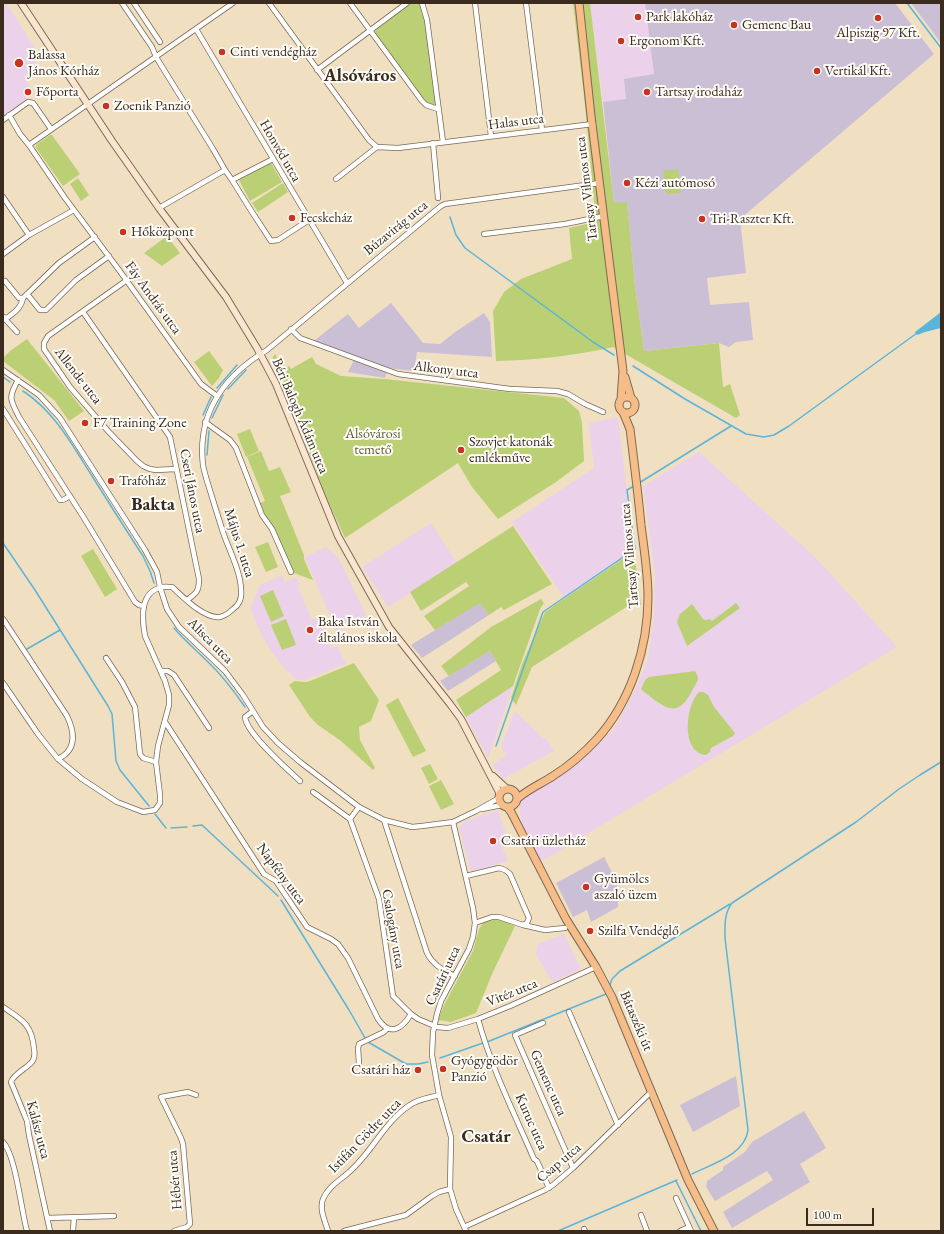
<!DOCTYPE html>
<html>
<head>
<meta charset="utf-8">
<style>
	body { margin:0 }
	#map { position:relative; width:944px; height:1234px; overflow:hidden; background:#f0e0c1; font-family:"EB Garamond",serif }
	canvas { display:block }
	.frame { position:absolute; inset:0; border:4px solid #3b2a1e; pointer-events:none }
	.scale { position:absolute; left:806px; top:1208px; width:68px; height:18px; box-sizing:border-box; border:2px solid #3b2a1e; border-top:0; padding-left:5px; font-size:12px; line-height:14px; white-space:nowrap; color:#3b2a1e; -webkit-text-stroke:3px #fdfcf7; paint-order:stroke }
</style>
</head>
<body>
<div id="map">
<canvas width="944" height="1234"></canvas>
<div class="frame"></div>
<div class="scale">100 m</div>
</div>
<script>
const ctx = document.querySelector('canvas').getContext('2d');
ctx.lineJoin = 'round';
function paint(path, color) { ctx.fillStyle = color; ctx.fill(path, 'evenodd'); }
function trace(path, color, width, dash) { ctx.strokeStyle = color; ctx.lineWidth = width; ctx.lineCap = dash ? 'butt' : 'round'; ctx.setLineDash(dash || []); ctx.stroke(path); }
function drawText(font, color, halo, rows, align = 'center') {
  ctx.font = font + ' "EB Garamond",serif'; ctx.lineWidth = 4; ctx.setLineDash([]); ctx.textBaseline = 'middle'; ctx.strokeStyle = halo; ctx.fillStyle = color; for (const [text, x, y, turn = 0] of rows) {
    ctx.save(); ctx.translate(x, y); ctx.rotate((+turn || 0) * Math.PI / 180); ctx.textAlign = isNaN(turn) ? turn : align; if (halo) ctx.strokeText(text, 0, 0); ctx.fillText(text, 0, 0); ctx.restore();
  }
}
paint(new Path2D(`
	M3 3H6L39 54 33 59 39 68 24 78 34 93 22 101 24 103 3 118Z
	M590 3H645L654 74 627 99 603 102Z
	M618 417 634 551 565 599 512 522 594 468 589 423Z
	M699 452 816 558 897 647 549 857 540 861 527 836 522 823 519 807 520 801 526 795 562 775 585 757 614 729 629 702 639 681 648 658 654 618 655 575 643 486Z
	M431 523 457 563 388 607 362 567Z
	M326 547 338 557 366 615 356 621 336 630 305 557Z
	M282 575 285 582 294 578 297 579 300 586 298 587 312 620 319 618 331 647 332 648 337 646 346 664 304 680H297L284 668 270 650 260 632 250 608 260 585Z
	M513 686 488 758 466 717Z
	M515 711 544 739 546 738 554 751 503 779 492 765 506 755 501 747Z
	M498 810 509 843 502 847 508 861 471 872 459 828 465 821Z
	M564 934 581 969 552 982 536 954 538 944Z`), '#ecd1ea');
paint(new Path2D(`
	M645 3H895L934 54 740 219 746 273 707 278 710 305 749 302 753 340 736 342 729 347 719 343 644 351 635 286 627 203 614 204 603 102 626 99 624 79 654 74Z
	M911 3H941V43Z
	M391 303 423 343 440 344 455 332 484 313 490 322 492 357 417 352 414 371 388 368 385 378 348 372 354 360 313 345 315 340 348 314 359 328Z
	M480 602 489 615 422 658 411 645Z
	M490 651 496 661 448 691 440 681Z
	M604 857 617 882 618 907 591 922 587 910 573 917 556 883Z
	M736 1076 740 1106 693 1132 680 1105Z
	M804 1111 826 1148 800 1164 810 1182 732 1228 723 1212 773 1180 767 1171 715 1201 706 1187 707 1181 723 1170V1167L745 1152 752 1142Z`), '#cbbfd5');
paint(new Path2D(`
	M411 3H420C430 35 432 73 437 107L430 105 426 102 375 33 376 30Z
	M573 3H590L614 203 627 202 635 286 644 351 719 343 723 387 730 384 740 415 736 418 613 347C574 356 536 360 496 361L493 311 504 292 521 279 572 259 569 228 596 222 585 105Z
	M50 135H52L80 174 63 186 36 148V145Z
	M271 163 282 182 250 201 239 180Z
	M678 169 681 193 666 194 663 171Z
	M78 178 89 195 81 201 70 184Z
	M283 183 288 192 258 212 252 203Z
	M167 236 180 253 162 266 144 253Z
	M27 339 84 411 69 421 54 400 3 361V358L10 351Z
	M209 351 223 370 219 378 212 386 194 362Z
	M275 354 280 363 282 362 285 368 289 366 291 369 312 357 316 364 341 376 385 379 564 398 579 411 582 423 584 461 556 482 498 519 472 487 458 463 345 538 326 497 291 406 271 360Z
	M250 429 259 451 246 457 237 434Z
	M261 451 269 471 280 467 291 492 280 496 304 555V559L313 580 291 572 258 504 265 501 247 457Z
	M513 526 552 584 504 610 501 607 489 615 480 603 435 630 424 616 469 586 466 582 421 611 410 592Z
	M268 542 278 567 266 572 255 547Z
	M93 549 117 589 105 597 81 556Z
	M634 551 641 605 628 606 532 667 516 705 511 698 522 664 545 612Z
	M273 590 284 616 271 622 260 596Z
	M541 599 544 603 540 609 513 686 466 717 456 700 501 670 490 651 449 676 441 666 491 627Z
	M736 603 740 608 687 646 677 622 680 614 692 604 703 619 705 620 710 619 712 621Z
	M286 619 296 645 282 650 271 625Z
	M354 663 379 700 371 721 359 727 360 740 375 768 373 770 341 741 318 725 310 717 289 685 295 681 305 682 310 681Z
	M695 671 698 677V680C686 701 681 719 656 701 651 697 645 693 641 689L645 680 649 677Z
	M699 692H703L708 695 714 707 735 733 733 736 711 748 710 752 706 755C681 753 685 706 699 692Z
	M398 698 426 751 413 757 386 705Z
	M430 764 438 779 429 784 421 768Z
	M441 780 454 804 441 810 429 786Z
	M500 919 515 926 493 972 476 1013 451 1022 438 1020 444 1005 473 951 479 929 484 921Z`), '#bbd074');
paint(new Path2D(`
	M941 312V328L925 332 917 335 915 332Z`), '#5cb4d9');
trace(new Path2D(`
	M907 3 941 48
	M450 217 456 235 465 248 593 342 614 355
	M633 366 685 399 746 434 764 437 774 435 789 426 917 333
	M3 377 10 382
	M217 388 237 365
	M228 389 246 370
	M23 391C55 412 72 445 92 476 109 503 126 530 143 556L150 571 154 583
	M203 415 211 397
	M212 418 223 395
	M207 455 209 431
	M639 483 731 426
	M3 543 35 590 108 706 112 714 116 761 120 770 149 806
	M174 628C184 640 196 650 207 661 222 675 234 691 245 707
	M27 649 60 630
	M496 746 543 612 635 549 627 490 634 486
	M155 814 166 828
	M193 826 202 825 278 896
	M171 828 187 827
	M281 900 349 1010 365 1038
	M610 985 612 979 620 971 730 904
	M368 1042 406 1064H418L428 1062
	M487 1042 606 994
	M440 1058 483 1043
	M692 1174C712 1164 745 1155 748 1130L725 938C725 926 724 913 732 903L856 822 899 789 920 775 941 762
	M676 1181 701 1231
	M558 1231 677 1180`), '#5cb4d9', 1.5);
const street = new Path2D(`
	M122 3 152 47 156 57 213 149 225 170
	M134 3 160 42
	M269 3 369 140 377 147
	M350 3 422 101 426 105 438 109
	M422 3 427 20 443 142
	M475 3 491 136
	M526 3 542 130
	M196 29 347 283
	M317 70 407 3
	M9 115 20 134 29 145 65 198 119 270 201 384 217 396
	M3 120 28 102 33 103 51 129
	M433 143 438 198
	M29 145 233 3
	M336 179 377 147 398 148 593 124
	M232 180 273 159
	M3 197 29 235
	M159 208 225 170 232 180 252 212 271 241 278 240 309 220
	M484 234 565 224 604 216
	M3 254 29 235 74 210
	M127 280 48 336 44 343V349L70 387 108 431 137 461 143 466 150 469 156 470 176 469
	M5 281 19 298H23L59 263 95 237
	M27 294 40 310H46L76 280 109 256
	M83 312 170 437 199 579C199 591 197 593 187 600
	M3 317 7 318C15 312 21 308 23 298
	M3 317 17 332
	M291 329 300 338 398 374 510 389 557 391 568 394 585 404 603 412
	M3 370 39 395 60 418 145 550 157 572 160 587 167 609 179 627 225 671 243 695 263 727 278 743 300 762 359 807 384 820 412 827 422 826 453 822 476 811 499 798
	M18 380C8 398 10 399 19 417L84 518 135 602 139 605 144 606
	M3 409 60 500H63L70 496
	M205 422 230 440 236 448 262 515 272 529 291 572
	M3 619 67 716C75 733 77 750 58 759
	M106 658 122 682 135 707 140 754 143 758 156 762
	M161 671H168L174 675 209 728
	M3 683 38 734 58 759 82 779 117 802 143 812 155 810 160 803V795L156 762 158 746 169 705V695L165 681 145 636C142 620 140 594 159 588 163 586 168 587 172 587 183 597 204 619 220 617 224 616 230 612 233 609 239 605 242 598 241 590 241 573 230 552 224 535 220 523 216 510 212 497 209 487 205 476 203 465 197 413 224 376 267 350L441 206 445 204 600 183
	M253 711 245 717C246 733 287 769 300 781
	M165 722 264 874 276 881 307 927 331 939 338 944 348 958 378 1019C390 1037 402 1029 411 1014
	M313 792 350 819
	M359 807 350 819 379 899 393 996 411 1014 418 1019 437 1027 448 1028 478 1019 510 1006 596 967
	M482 809 502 805
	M384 820 427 953C433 965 443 971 455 976
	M453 822 473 908 475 923 473 937 469 949 441 1001 437 1014 433 1032 432 1055 439 1095 451 1137 450 1189 456 1209 466 1231
	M466 876 499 868 505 870 510 874 529 918 527 923 523 925 499 917H492L475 923
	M523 925 545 930 565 928
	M3 1007C22 1020 32 1024 34 1049 35 1054 35 1059 31 1063 25 1069 13 1075 11 1082L27 1121 29 1135 50 1231
	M569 1012 618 1125
	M478 1019C491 1067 514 1113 534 1159L537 1161 549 1188
	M543 1023 515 1035 573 1168
	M359 1064 358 1048 359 1044 384 1032 387 1029
	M3 1142C16 1156 21 1210 27 1231
	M676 1198 691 1231
	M641 1215 647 1231
	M47 1218 114 1216
	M464 1227 545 1190 553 1185 573 1168 651 1092
	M584 1229 585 1231
	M73 1231 74 1217
	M174 1231 187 1227 190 1224 183 1144 181 1138 161 1097 188 1092 196 1095
	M328 1231C325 1221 319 1209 323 1199 328 1187 339 1181 348 1173 372 1153 384 1122 410 1105 418 1099 429 1098 439 1095
	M344 1231 406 1215 432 1196 439 1192 450 1189
	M680 1231 689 1227`);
const secondary = new Path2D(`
	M21 3 112 141 159 208 226 297 257 348 276 384 338 536 389 627 450 704 461 719 500 794
	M493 776 507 789`);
const primary = new Path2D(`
	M579 3 591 116 623 371 621 399
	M625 377 631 398
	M619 405a8 8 0 1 1 16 0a8 8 0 1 1-16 0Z
	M499 798a9 9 0 1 1 18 0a9 9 0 1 1-18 0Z
	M517 799C528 789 541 784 553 776 569 766 584 753 597 739 631 701 648 647 648 597 648 573 644 549 641 525 638 493 634 461 630 429L623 412
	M507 807 511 812 566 919 596 967 612 997 688 1180 714 1231`);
trace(street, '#7a6a57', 6);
trace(secondary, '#7a6a57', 8);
trace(primary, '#7a6a57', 9);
trace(street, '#fff', 4.5);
trace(secondary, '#fce5cf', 6);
trace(primary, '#f7bd88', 7);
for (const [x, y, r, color] of [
	[638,17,4,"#c8321e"],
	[878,18,4,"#c8321e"],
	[734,25,4,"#c8321e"],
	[621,41,4,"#c8321e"],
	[222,52,4,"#c8321e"],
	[19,63,5,"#c8321e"],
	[817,71,4,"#c8321e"],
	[28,92,4,"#c8321e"],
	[647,92,4,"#c8321e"],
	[106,106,4,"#c8321e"],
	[627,183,4,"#c8321e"],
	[292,218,4,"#c8321e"],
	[702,219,4,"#c8321e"],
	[123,232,4,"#c8321e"],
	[85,423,4,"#c8321e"],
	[461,450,4,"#c8321e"],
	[111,481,4,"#c8321e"],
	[310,630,4,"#c8321e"],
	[493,841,4,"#c8321e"],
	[586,887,4,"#c8321e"],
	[590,931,4,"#c8321e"],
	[443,1069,4,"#c8321e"],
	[418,1070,4,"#c8321e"]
]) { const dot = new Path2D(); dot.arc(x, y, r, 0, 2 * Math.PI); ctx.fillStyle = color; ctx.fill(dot); trace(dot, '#fdfcf7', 1.5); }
drawText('14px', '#3b2a1e', '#fdfcf7', [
	["Park lakóház",646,17],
	["Gemenc Bau",742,25],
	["Alpiszig 97 Kft.",878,33,"center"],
	["Ergonom Kft.",629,41],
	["Cinti vendégház",230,52],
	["Balassa",28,55],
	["János Kórház",28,71],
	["Vertikál Kft.",825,71],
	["Főporta",36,92],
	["Tartsay irodaház",655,92],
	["Zoenik Panzió",114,106],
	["Kézi autómosó",635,183],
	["Fecskeház",300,218],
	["Tri-Raszter Kft.",710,219],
	["Hőközpont",131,232],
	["F7 Training Zone",93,423],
	["Szovjet katonák",469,442],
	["emlékműve",469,458],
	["Trafóház",119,481],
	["Baka István",318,622],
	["általános iskola",318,638],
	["Csatári üzletház",501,841],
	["Gyümölcs",594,879],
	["aszaló üzem",594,895],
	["Szilfa Vendéglő",598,931],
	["Gyógygödör",451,1061],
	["Panzió",451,1077],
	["Csatári ház",410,1070,"right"]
], 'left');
drawText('14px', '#3b2a1e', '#fdfcf7', [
	["Halas utca",516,122,-7],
	["Honvéd utca",280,151,60],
	["Tartsay Vilmos utca",587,189,-97],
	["Búzavirág utca",396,228,-39],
	["Fáy András utca",153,298,54],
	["Alkony utca",446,370,7],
	["Allende utca",78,376,52],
	["Béri Balogh Ádám utca",300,416,67],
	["Cseri János utca",192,491,79],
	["Május 1. utca",239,543,72],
	["Tartsay Vilmos utca",630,556,-95],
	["Alisca utca",210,641,45],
	["Napfény utca",281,874,53],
	["Csalogány utca",393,929,80],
	["Csatári utca",443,976,-65],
	["Vitéz utca",512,993,-22],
	["Bátaszéki út",636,1021,67],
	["Gemenc utca",548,1083,66],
	["Kuruc utca",531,1122,66],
	["Kalász utca",38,1130,75],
	["Istifán Gödre utca",365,1136,-46],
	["Csap utca",559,1163,-40],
	["Hébér utca",175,1180,-95]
]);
drawText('14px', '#615c38', '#fdfcf7', [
	["Alsóvárosi",373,434],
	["temető",373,450]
]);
drawText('bold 18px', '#3b2a1e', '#fdfcf7', [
	["Alsóváros",360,76],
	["Bakta",153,505],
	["Csatár",486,1137]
]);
</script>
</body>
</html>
